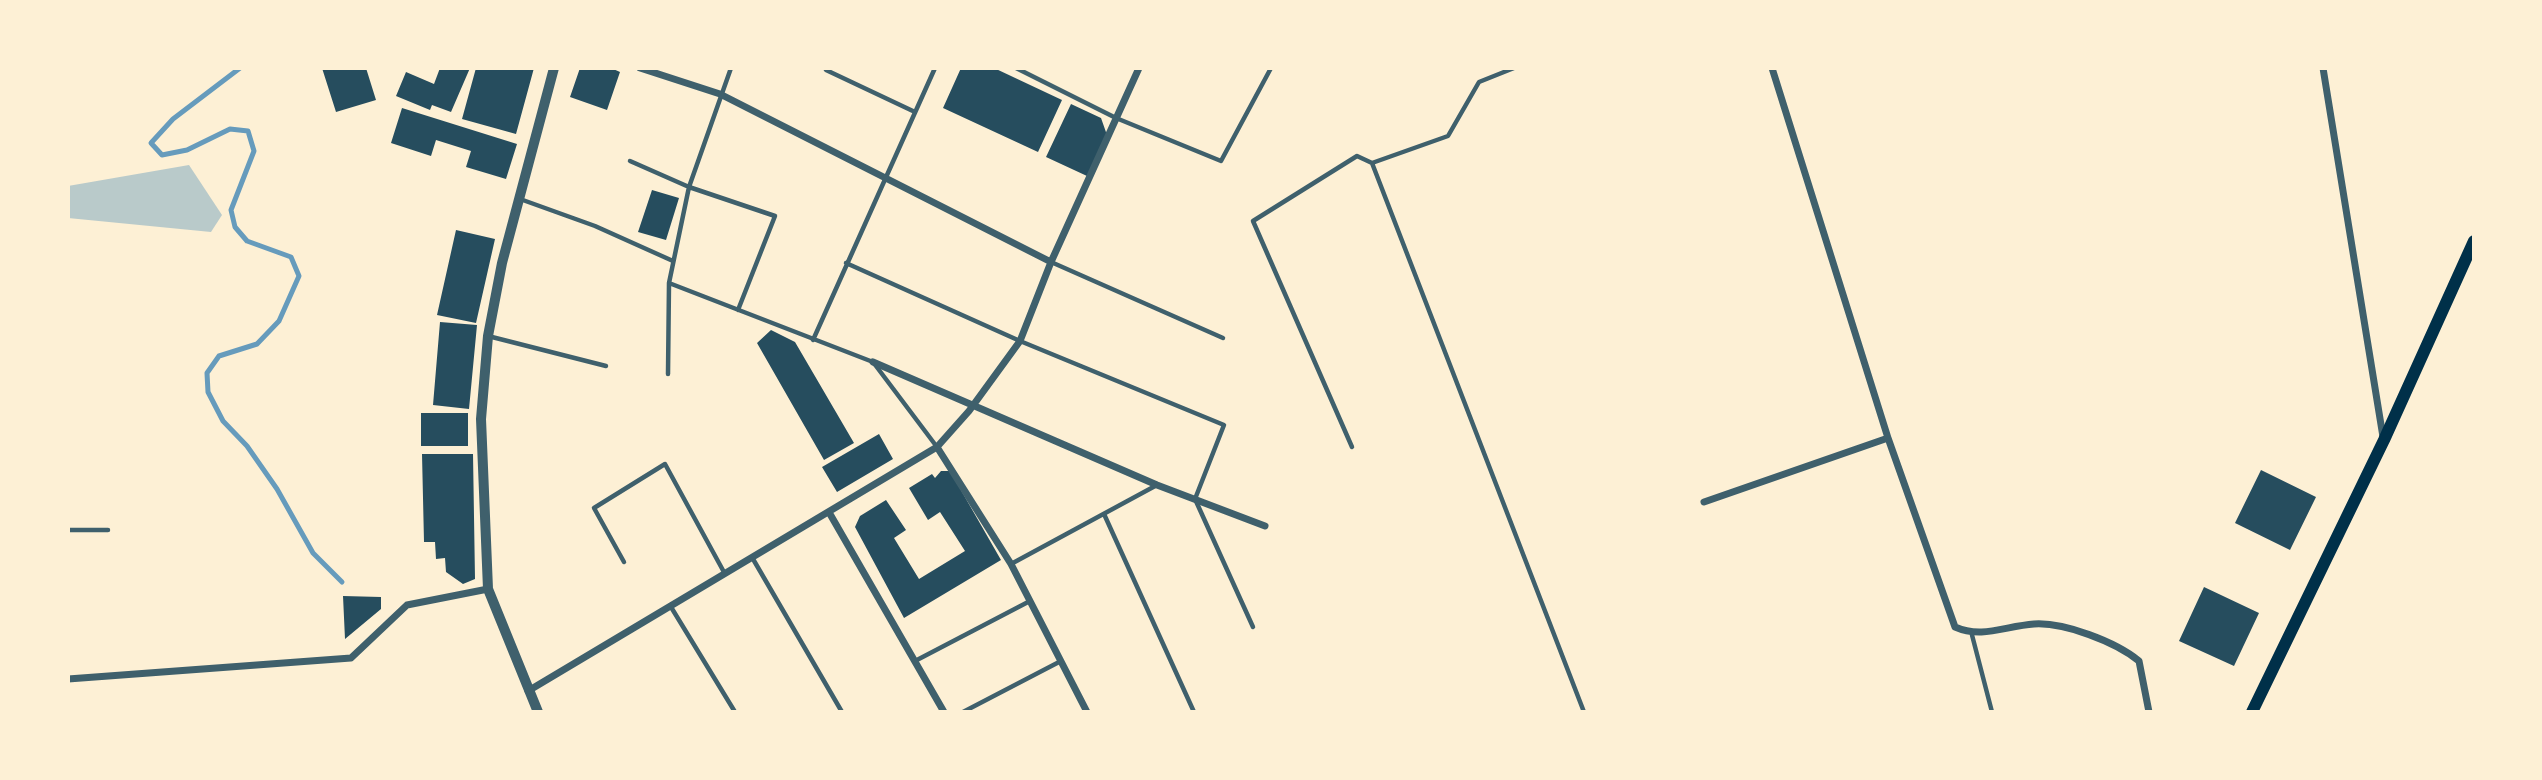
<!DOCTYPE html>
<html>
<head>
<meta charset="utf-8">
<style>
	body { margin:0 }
	#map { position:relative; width:2542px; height:780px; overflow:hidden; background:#fdf0d5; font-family:Inter,sans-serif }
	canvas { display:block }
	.frame { position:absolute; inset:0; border:70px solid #fdf0d5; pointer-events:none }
</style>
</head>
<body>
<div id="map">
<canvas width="2542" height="780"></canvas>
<div class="frame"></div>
</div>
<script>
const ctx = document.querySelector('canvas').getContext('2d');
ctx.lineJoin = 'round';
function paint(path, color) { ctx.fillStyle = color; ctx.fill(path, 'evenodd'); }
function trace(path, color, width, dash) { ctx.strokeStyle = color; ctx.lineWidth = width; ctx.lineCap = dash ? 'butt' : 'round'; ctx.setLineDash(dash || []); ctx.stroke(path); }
paint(new Path2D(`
	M189 165 222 215 211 232 68 218V186Z`), '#b9caca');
trace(new Path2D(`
	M240 68 173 119 151 143 162 155 187 150 230 129 248 131 254 151 231 210 235 227 247 241 291 257 299 276 279 321 257 344 219 356 207 373 208 392 223 421 247 446 277 489 313 553 342 582`), '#669bbc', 5);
paint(new Path2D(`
	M322 68H366L376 100 336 112Z
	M440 68H470L451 112 432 105 430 110 396 96 406 72 434 84Z
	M476 68H534L516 134 462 119Z
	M580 68H611L620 72 607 110 570 97Z
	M961 68H994L1062 100 1038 152 943 108Z
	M1071 104 1101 118 1107 135 1087 176 1046 157Z
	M402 108 517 144 506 179 466 167 471 151 436 140 431 156 391 143Z
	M652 190 679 198 666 240 638 232Z
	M456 230 495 239 476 323 437 315Z
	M440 322 477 325 469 409 433 405Z
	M771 330 795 342 854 443 824 460 757 343Z
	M421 413H468V446H421Z
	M879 434 893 459 837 492 822 467Z
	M422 454H473L475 579 463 584 446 572 445 558 436 559 435 542H424Z
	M2261 470 2316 497 2290 550 2235 523Z
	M941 471H950L1001 560 904 618 855 527 860 516 886 500 906 530 894 538 919 579 965 551 940 512 928 520 909 488 932 474 935 478Z
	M2204 587 2259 613 2234 666 2179 641Z
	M343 596 381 597V609L345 639Z`), '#264d5e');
trace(new Path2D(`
	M1016 68 1116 118 1221 161 1271 68
	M826 70 915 112
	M630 161 689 187 775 216 738 310
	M1372 163 1584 712
	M520 199 595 226 673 261
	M1051 262 1223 338
	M846 263 1020 341 1224 425 1195 499 1253 627
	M669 283 873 362 937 447
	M488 336 606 366
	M813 340 935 68
	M668 374 669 283 689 187 731 68
	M1352 447 1253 221 1357 156 1372 163 1448 136 1479 82 1514 68
	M1104 514 1194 712
	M68 530H108
	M753 559 842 712
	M624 562 594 508 665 464 725 574
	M1011 564 1157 485
	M671 607 735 712
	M1972 635 1992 712
	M915 661 1030 601
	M963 712 1061 661`), '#3f606c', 4.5);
trace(new Path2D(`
	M640 68 720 94 1051 262
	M1772 68 1888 438 1955 627C1982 639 2005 626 2034 624 2064 622 2116 642 2139 661L2149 712
	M2323 68 2383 437
	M873 362 1157 485 1265 526
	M937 447 1011 564 1087 712
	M1704 502 1888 438
	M830 514 944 712
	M68 679 351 658 407 605 488 589
	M528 691 937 447 969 411 1020 341 1051 262 1139 68`), '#3f606c', 7);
trace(new Path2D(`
	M538 712 488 589 481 419 488 336 502 263 554 68`), '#3f606c', 10);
trace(new Path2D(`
	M2252 712 2384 440 2474 241`), '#003049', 12);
</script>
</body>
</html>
